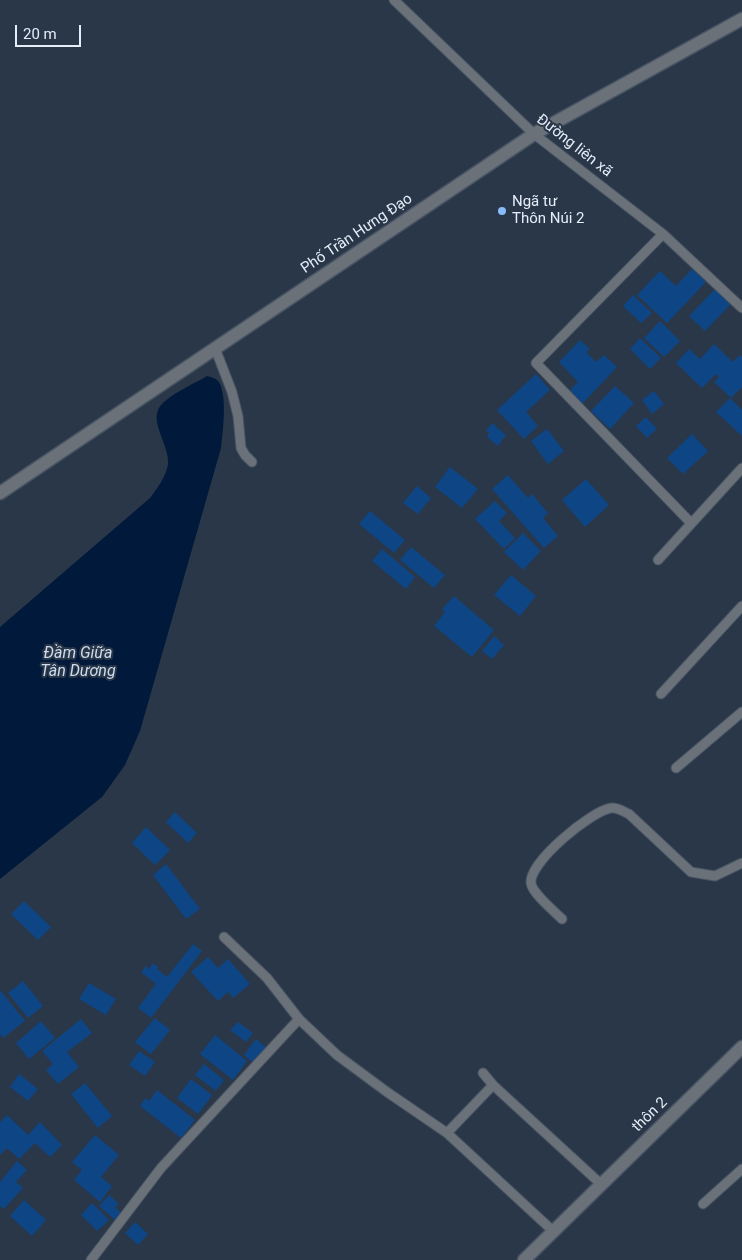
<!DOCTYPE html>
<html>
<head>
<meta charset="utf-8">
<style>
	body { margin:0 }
	#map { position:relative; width:742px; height:1260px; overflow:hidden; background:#2a3748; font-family:Roboto,sans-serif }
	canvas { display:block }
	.scale { position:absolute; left:15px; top:25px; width:66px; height:22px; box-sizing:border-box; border:2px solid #e5edf8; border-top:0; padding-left:6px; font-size:15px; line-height:18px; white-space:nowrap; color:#e5edf8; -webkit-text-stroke:4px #2a3748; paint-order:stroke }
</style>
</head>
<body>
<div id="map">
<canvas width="742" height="1260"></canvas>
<div class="scale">20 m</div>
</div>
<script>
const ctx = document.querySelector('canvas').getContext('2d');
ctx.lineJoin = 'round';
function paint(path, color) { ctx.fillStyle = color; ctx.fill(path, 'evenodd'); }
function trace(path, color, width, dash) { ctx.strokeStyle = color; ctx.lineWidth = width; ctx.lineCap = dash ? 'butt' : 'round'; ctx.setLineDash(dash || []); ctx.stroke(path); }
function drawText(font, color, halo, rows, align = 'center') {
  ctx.font = font + ' Roboto,sans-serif'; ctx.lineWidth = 4; ctx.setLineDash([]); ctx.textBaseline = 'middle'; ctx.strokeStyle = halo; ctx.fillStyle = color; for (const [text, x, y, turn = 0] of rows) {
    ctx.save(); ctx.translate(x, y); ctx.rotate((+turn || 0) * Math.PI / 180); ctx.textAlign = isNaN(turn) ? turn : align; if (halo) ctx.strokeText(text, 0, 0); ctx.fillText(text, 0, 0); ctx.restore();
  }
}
paint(new Path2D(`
	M207 376C212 377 218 379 220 384 227 400 223 431 221 448L140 731 125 765 102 797 0 879V627L150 498C158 487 166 477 168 464 170 447 150 423 159 408 167 395 194 384 207 376Z`), '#011a3b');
paint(new Path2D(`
	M692 269 706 282 667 323 637 295 660 271 676 286Z
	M715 289 731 304 705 331 689 316Z
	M633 295 652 313 641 323 623 306Z
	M660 321 680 341 664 357 644 338Z
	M640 338 661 358 650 369 630 349Z
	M580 340 590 349 586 352 596 362 604 355 617 367 581 405 568 392 578 382 559 362Z
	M714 344 733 362 740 355 742 357V387L731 398 714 382 719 377 716 374 702 388 676 363 689 349 700 359Z
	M536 374 550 390 526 412 538 426 524 439 497 410Z
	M615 386 634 403 610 429 591 411Z
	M654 391 664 404 652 414 642 400Z
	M730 398 742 410V436L716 412Z
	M646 417 657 429 647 438 636 426Z
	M492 423 506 435 498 446 487 437 489 433 486 431Z
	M547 429 564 451 548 464 531 441Z
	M692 434 708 451 683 474 667 458Z
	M450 467 478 489 462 508 435 487Z
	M508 475 528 498 532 494 548 513 543 518 558 536 544 548 492 489Z
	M586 479 609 505 585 527 562 500Z
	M417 486 431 498 418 514 403 503Z
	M495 501 507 513 499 521 515 538 504 549 475 519Z
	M370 511 405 540 394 553 359 524Z
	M523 533 541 551 523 570 504 552Z
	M411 547 445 575 434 588 400 560Z
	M382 549 415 577 406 589 372 561Z
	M511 575 536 596 520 616 494 595Z
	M454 596 494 630 472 657 434 626 445 612 442 609Z
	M494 636 504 645 492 659 482 651Z
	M175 812 197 833 188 843 166 822Z
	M146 827 170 850 155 865 132 843Z
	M166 864 200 909 186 919 153 875Z
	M24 901 51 927 38 940 11 914Z
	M193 944 202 951 151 1018 138 1008 156 984 141 972 146 966 149 969 153 963 158 967 157 969 167 977Z
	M208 957 218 968 228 959 250 984 233 998 228 992 218 1001 191 972Z
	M23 981 43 1006 28 1018 8 993Z
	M89 983 116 999 106 1015 79 999Z
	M0 990 25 1021 3 1038 0 1034Z
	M155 1018 170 1030 151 1054 135 1042Z
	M81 1019 92 1033 67 1052 79 1067 58 1084 46 1070 53 1064 42 1051Z
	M41 1021 55 1038 29 1059 16 1043Z
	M238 1022 253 1033 246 1042 230 1030Z
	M215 1035 247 1061 233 1080 200 1054Z
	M256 1039 268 1049 256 1065 244 1055Z
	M139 1051 155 1062 145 1076 129 1065Z
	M204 1064 224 1080 216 1091 195 1075Z
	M19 1074 38 1089 28 1101 10 1087Z
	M191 1079 212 1095 198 1114 177 1098Z
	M85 1083 112 1116 98 1128 71 1094Z
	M157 1090 195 1120 181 1138 140 1106 145 1098 149 1101Z
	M7 1115 28 1135 40 1122 62 1145 50 1157 35 1143 19 1159 7 1148 0 1155V1122Z
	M95 1135 119 1155 101 1177 112 1186 100 1202 74 1180 82 1170 72 1162Z
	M17 1161 27 1170 16 1182 23 1188 4 1209 0 1206V1182Z
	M109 1195 119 1204 115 1207 122 1214 116 1221 99 1206Z
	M24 1200 46 1220 32 1236 10 1216Z
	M92 1203 109 1220 97 1231 81 1215Z
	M135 1222 148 1234 138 1245 125 1233Z`), '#0e4585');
const service = new Path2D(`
	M394 0 534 134 663 234 742 308
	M663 234 536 363 691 523
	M215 348 232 392 238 416 241 448 245 455 252 462
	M658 560 742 468
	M661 694 742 606
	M676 768 742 712
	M562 919C554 911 532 893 531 883 529 862 591 811 611 808 618 807 622 811 629 814L691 872 715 876 742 863
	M224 937 267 978 299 1019 337 1055 387 1092 447 1133 553 1231
	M483 1073 493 1085 602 1185
	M447 1133 493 1085
	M703 1204 742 1169
	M91 1260 161 1168 299 1019`);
const minor = new Path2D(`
	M524 1260 742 1047`);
const tertiary = new Path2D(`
	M0 493 534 134 742 19`);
trace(service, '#485464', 11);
trace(minor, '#485464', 15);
trace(tertiary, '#485464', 15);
trace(service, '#6a7179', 9);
trace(minor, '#6a7179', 12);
trace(tertiary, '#6a7179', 12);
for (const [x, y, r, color] of [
	[502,211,5,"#89bafc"]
]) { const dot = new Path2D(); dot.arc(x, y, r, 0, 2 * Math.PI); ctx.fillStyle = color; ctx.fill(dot); trace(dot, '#2a3748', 2); }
drawText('15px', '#e5edf8', '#2a3748', [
	["Đường liên xã",574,146,38],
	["Phố Trần Hưng Đạo",357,234,-34],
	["thôn 2",650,1115,-44]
]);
drawText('15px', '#e5edf8', '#2a3748', [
	["Ngã tư",512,202],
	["Thôn Núi 2",512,219]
], 'left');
drawText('italic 16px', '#cddbee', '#2a3748', [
	["Đầm Giữa",78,654],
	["Tân Dương",78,672]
]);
</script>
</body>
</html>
